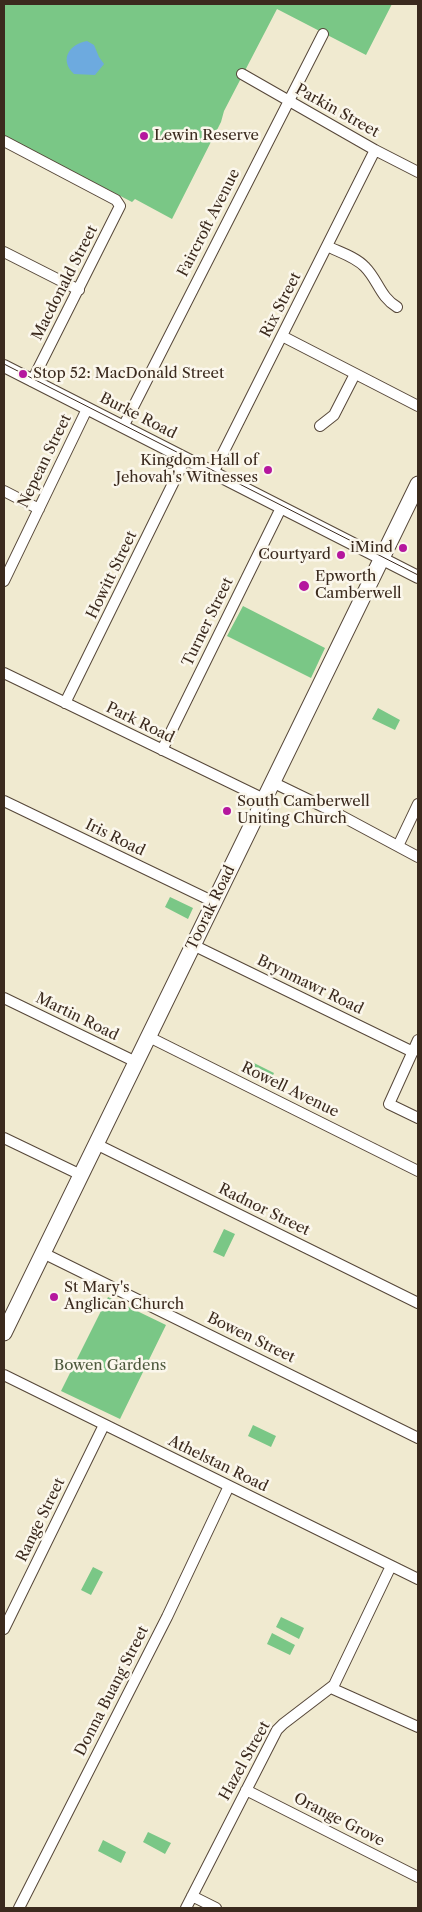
<!DOCTYPE html>
<html>
<head>
<meta charset="utf-8">
<style>
	body { margin:0 }
	#map { position:relative; width:422px; height:1912px; overflow:hidden; background:#f0ead0; font-family:"Libre Caslon Text",serif }
	canvas { display:block }
	.frame { position:absolute; inset:0; border:5px solid #3b2a1e; pointer-events:none }
</style>
</head>
<body>
<div id="map">
<canvas width="422" height="1912"></canvas>
<div class="frame"></div>
</div>
<script>
const ctx = document.querySelector('canvas').getContext('2d');
ctx.lineJoin = 'round';
function paint(path, color) { ctx.fillStyle = color; ctx.fill(path, 'evenodd'); }
function trace(path, color, width, dash) { ctx.strokeStyle = color; ctx.lineWidth = width; ctx.lineCap = dash ? 'butt' : 'round'; ctx.setLineDash(dash || []); ctx.stroke(path); }
function drawText(font, color, halo, rows, align = 'center') {
  ctx.font = font + ' "Libre Caslon Text",serif'; ctx.lineWidth = 5; ctx.setLineDash([]); ctx.textBaseline = 'middle'; ctx.strokeStyle = halo; ctx.fillStyle = color; for (const [text, x, y, turn = 0] of rows) {
    ctx.save(); ctx.translate(x, y); ctx.rotate((+turn || 0) * Math.PI / 180); ctx.textAlign = isNaN(turn) ? turn : align; if (halo) ctx.strokeText(text, 0, 0); ctx.fillText(text, 0, 0); ctx.restore();
  }
}
paint(new Path2D(`
	M4 4H392L366 55 277 9 224 111 221 122 172 219 135 199 132 202 4 136Z
	M243 606 325 648 311 678 227 636Z
	M378 708 400 720 395 730 372 719Z
	M170 897 193 908 188 919 165 907Z
	M252 1062 274 1073 269 1084 247 1073Z
	M224 1229 235 1234 224 1257 213 1252Z
	M108 1297 166 1325 120 1419 61 1391Z
	M253 1425 276 1436 271 1447 248 1436Z
	M93 1567 103 1572 91 1595 81 1590Z
	M281 1617 304 1628 299 1639 276 1627Z
	M272 1633 295 1645 290 1655 267 1644Z
	M148 1832 171 1843 165 1854 143 1842Z
	M103 1840 126 1852 121 1863 98 1851Z`), '#7ac786');
paint(new Path2D(`
	M87 41 94 45 99 57 104 64 95 75 74 74C59 60 69 44 87 41Z`), '#6daadf');
const minor = new Path2D(`
	M242 74 375 150 418 172
	M4 141 116 200 120 206 32 381
	M327 246C339 252 356 257 365 267 378 280 380 297 397 307
	M4 252 79 290
	M282 336 418 406
	M320 426 334 415 355 374
	M123 427 323 34
	M213 473 375 150
	M4 491 39 509
	M4 581 87 409
	M4 673 264 799
	M65 703 185 459
	M162 750 281 508
	M272 782 336 813 418 857
	M4 801 214 902
	M398 846 418 804
	M193 945 413 1052
	M4 998 136 1062
	M149 1037 418 1171
	M418 1040 389 1104 418 1118
	M4 1138 81 1175
	M96 1144 418 1303
	M43 1253 418 1438
	M4 1375 418 1579
	M4 1629 104 1425
	M331 1688 418 1727
	M246 1790 418 1877
	M192 1896 216 1908
	M19 1908 167 1617 229 1486
	M186 1908 277 1730 283 1724 334 1685 391 1566`);
const major = new Path2D(`
	M4 366 418 577`);
const highway = new Path2D(`
	M4 1333 418 484`);
trace(minor, '#564739', 12);
trace(major, '#564739', 14);
trace(highway, '#564739', 17);
trace(minor, '#fff', 10);
trace(major, '#fff', 12);
trace(highway, '#fff', 15);
trace(new Path2D(`
	M4 364 418 575`), '#3b2a1e', 1);
for (const [x, y, r, color] of [
	[144,136,5,"#b5179e"],
	[23,374,5,"#b5179e"],
	[268,470,5,"#b5179e"],
	[403,548,5,"#b5179e"],
	[341,555,5,"#b5179e"],
	[304,586,6,"#b5179e"],
	[227,811,5,"#b5179e"],
	[54,1297,5,"#b5179e"]
]) { const dot = new Path2D(); dot.arc(x, y, r, 0, 2 * Math.PI); ctx.fillStyle = color; ctx.fill(dot); trace(dot, '#fbf7ec', 2); }
drawText('15px', '#3b2a1e', '#fbf7ec', [
	["Parkin Street",337,111,29],
	["Faircroft Avenue",209,223,-63],
	["Macdonald Street",65,283,-63],
	["Rix Street",281,305,-63],
	["Burke Road",138,416,27],
	["Nepean Street",45,461,-64],
	["Howitt Street",112,575,-64],
	["Turner Street",208,622,-64],
	["Park Road",140,723,26],
	["Iris Road",115,838,26],
	["Toorak Road",211,908,-64],
	["Brynmawr Road",310,985,26],
	["Martin Road",77,1017,26],
	["Rowell Avenue",290,1090,26],
	["Radnor Street",264,1210,26],
	["Bowen Street",251,1338,26],
	["Athelstan Road",218,1464,26],
	["Range Street",41,1520,-64],
	["Donna Buang Street",112,1691,-63],
	["Hazel Street",245,1761,-61],
	["Orange Grove",339,1820,27]
]);
drawText('15px', '#3b2a1e', '#fbf7ec', [
	["Lewin Reserve",154,136],
	["Stop 52: MacDonald Street",33,374],
	["Kingdom Hall of",258,461,"right"],
	["Jehovah's Witnesses",258,478,"right"],
	["iMind",393,548,"right"],
	["Courtyard",331,555,"right"],
	["Epworth",315,577],
	["Camberwell",315,594],
	["South Camberwell",237,802],
	["Uniting Church",237,819],
	["St Mary's",64,1288],
	["Anglican Church",64,1305]
], 'left');
drawText('15px', '#4e593d', '#fbf7ec', [
	["Bowen Gardens",110,1366]
]);
</script>
</body>
</html>
